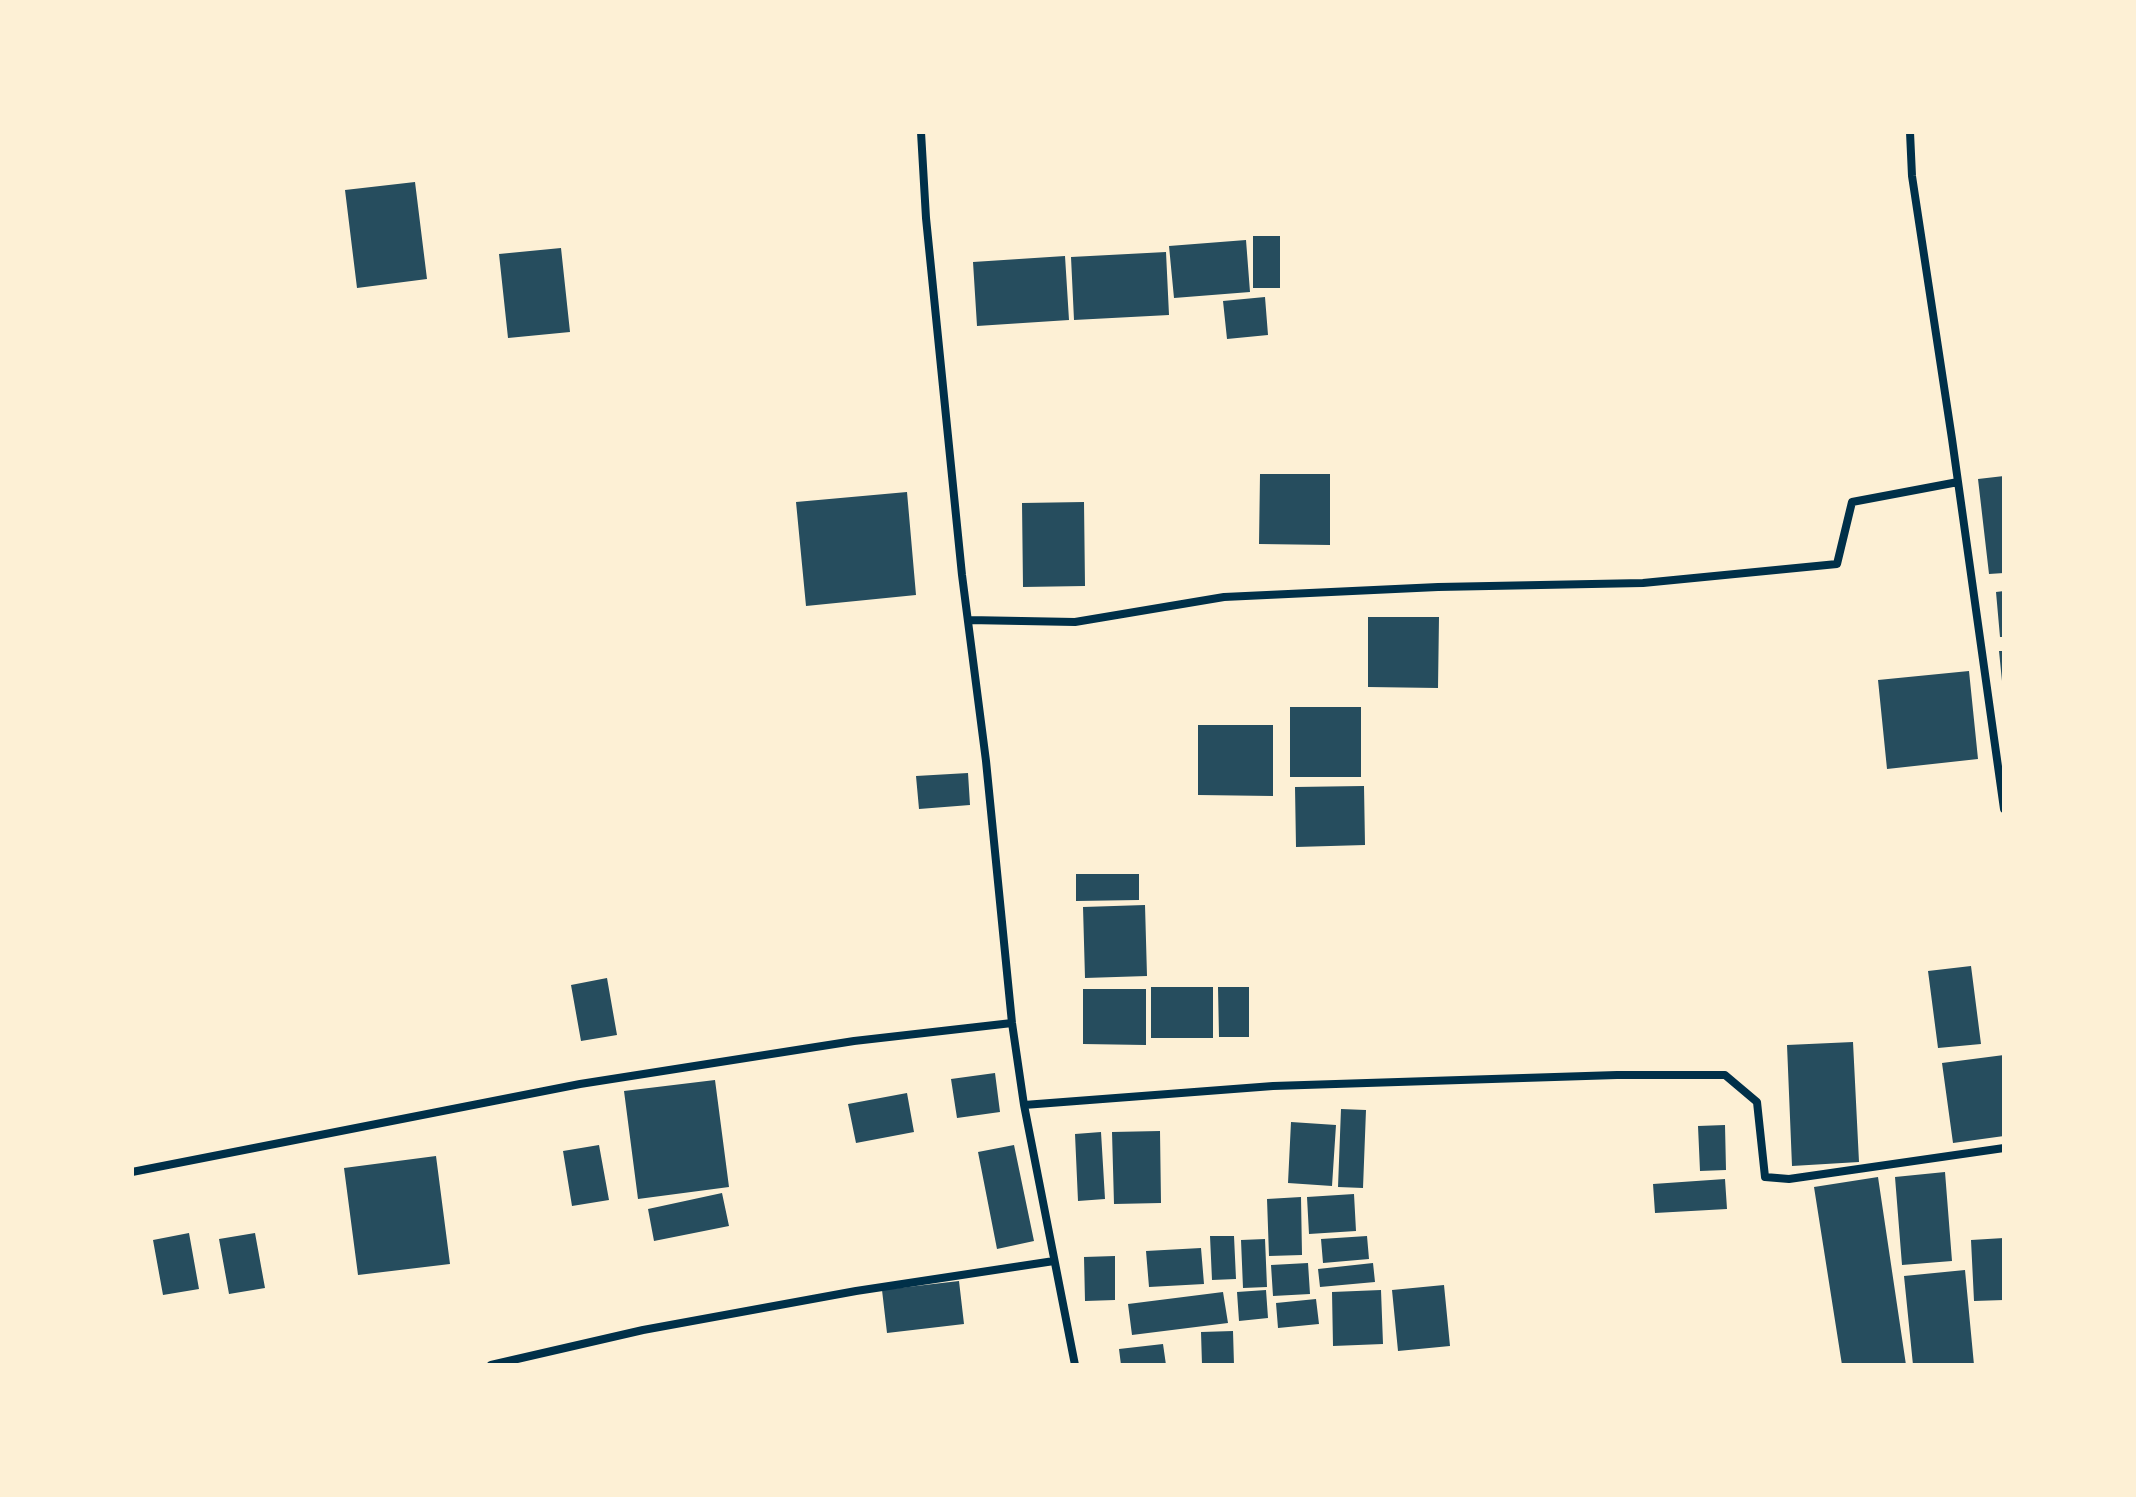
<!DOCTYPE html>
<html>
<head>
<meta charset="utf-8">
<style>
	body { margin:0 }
	#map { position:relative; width:2136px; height:1497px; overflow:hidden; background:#fdf0d5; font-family:"Source Serif 4",serif }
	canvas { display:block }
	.frame { position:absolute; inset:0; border:134px solid #fdf0d5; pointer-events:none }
</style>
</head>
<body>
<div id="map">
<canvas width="2136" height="1497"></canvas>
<div class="frame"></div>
</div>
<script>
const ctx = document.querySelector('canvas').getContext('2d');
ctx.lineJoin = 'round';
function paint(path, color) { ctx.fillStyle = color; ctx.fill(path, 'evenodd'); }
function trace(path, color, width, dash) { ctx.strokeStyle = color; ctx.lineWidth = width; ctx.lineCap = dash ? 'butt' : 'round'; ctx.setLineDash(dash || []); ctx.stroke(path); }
paint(new Path2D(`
	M415 182 427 279 357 288 345 190Z
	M1253 236H1280V288H1253Z
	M1246 240 1250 292 1174 298 1169 246Z
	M561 248 570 332 508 338 499 254Z
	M1166 252 1169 315 1074 320 1071 257Z
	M1065 256 1069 320 977 326 973 262Z
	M1265 297 1268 335 1227 339 1223 301Z
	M1260 474H1330V545L1259 544Z
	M2004 476V573L1989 574 1978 479Z
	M907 492 916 595 806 606 796 502Z
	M1084 502 1085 586 1023 587 1022 503Z
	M2004 591V637H2000L1996 592Z
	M1368 617H1439L1438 688 1368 687Z
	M1999 651H2004V681H2002Z
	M1969 671 1978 759 1887 769 1878 680Z
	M1290 707H1361V777H1290Z
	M1198 725H1273V796L1198 795Z
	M968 773 970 805 919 809 916 776Z
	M1364 786 1365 845 1296 847 1295 787Z
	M1076 874H1139V900L1076 901Z
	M1145 905 1147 976 1085 978 1083 907Z
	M1971 966 1981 1044 1938 1048 1928 971Z
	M607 978 617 1035 581 1041 571 985Z
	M1151 987H1213V1038H1151Z
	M1218 987H1249V1037H1219Z
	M1083 989H1146V1045L1083 1044Z
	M1853 1042 1859 1162 1792 1166 1787 1045Z
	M2004 1055V1136L1953 1143 1942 1063Z
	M995 1073 1000 1112 957 1118 951 1079Z
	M715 1080 729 1187 638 1199 624 1091Z
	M907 1093 914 1132 856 1143 848 1104Z
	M1341 1109 1366 1110 1363 1188 1338 1187Z
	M1291 1122 1336 1125 1332 1186 1288 1183Z
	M1725 1125 1726 1170 1700 1171 1698 1126Z
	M1160 1131 1161 1203 1114 1204 1112 1132Z
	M1101 1132 1105 1199 1078 1201 1075 1134Z
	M599 1145 609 1200 572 1206 563 1151Z
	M1014 1145 1034 1241 997 1249 978 1152Z
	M436 1156 450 1264 358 1275 344 1168Z
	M1945 1172 1952 1261 1902 1265 1895 1177Z
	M1878 1177 1906 1365H1842L1814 1187Z
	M1725 1179 1727 1209 1655 1213 1653 1184Z
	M722 1193 729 1226 654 1241 648 1209Z
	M1354 1194 1356 1231 1309 1234 1307 1197Z
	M1301 1197 1302 1255 1269 1256 1267 1199Z
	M189 1233 199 1289 163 1295 153 1240Z
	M255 1233 265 1288 229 1294 219 1239Z
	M1210 1236H1234L1236 1279 1212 1280Z
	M1367 1236 1369 1259 1323 1263 1321 1239Z
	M2004 1238V1300L1974 1301 1971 1240Z
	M1265 1239 1267 1287 1243 1288 1241 1240Z
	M1201 1248 1204 1284 1149 1287 1146 1251Z
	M1115 1256V1300L1085 1301 1084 1257Z
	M1308 1263 1310 1294 1273 1296 1271 1265Z
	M1373 1263 1375 1282 1320 1287 1318 1269Z
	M1965 1270 1974 1365H1913L1904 1276Z
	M959 1281 964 1324 887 1333 882 1290Z
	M1444 1285 1450 1346 1398 1351 1392 1290Z
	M1266 1290 1268 1318 1239 1321 1237 1292Z
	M1381 1290 1383 1344 1333 1346 1332 1292Z
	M1223 1292 1228 1323 1132 1335 1128 1304Z
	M1316 1299 1319 1324 1278 1328 1276 1303Z
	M1233 1331 1234 1365H1202L1201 1332Z
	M1163 1344 1166 1365H1121L1119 1349Z`), '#264d5e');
trace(new Path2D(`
	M921 132 926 218 962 575 986 761 1012 1023 1024 1105 1075 1365
	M1910 132 1912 176 1952 439 2004 809
	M968 620 1075 622 1224 597 1438 587 1643 583 1837 564 1852 502 1958 482
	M1024 1105 1273 1086 1617 1075H1725L1757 1102 1765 1177 1789 1179 2004 1148
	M132 1172 580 1084 854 1041 1012 1023
	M491 1365 643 1330 856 1291 1054 1261`), '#003049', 8);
</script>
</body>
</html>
